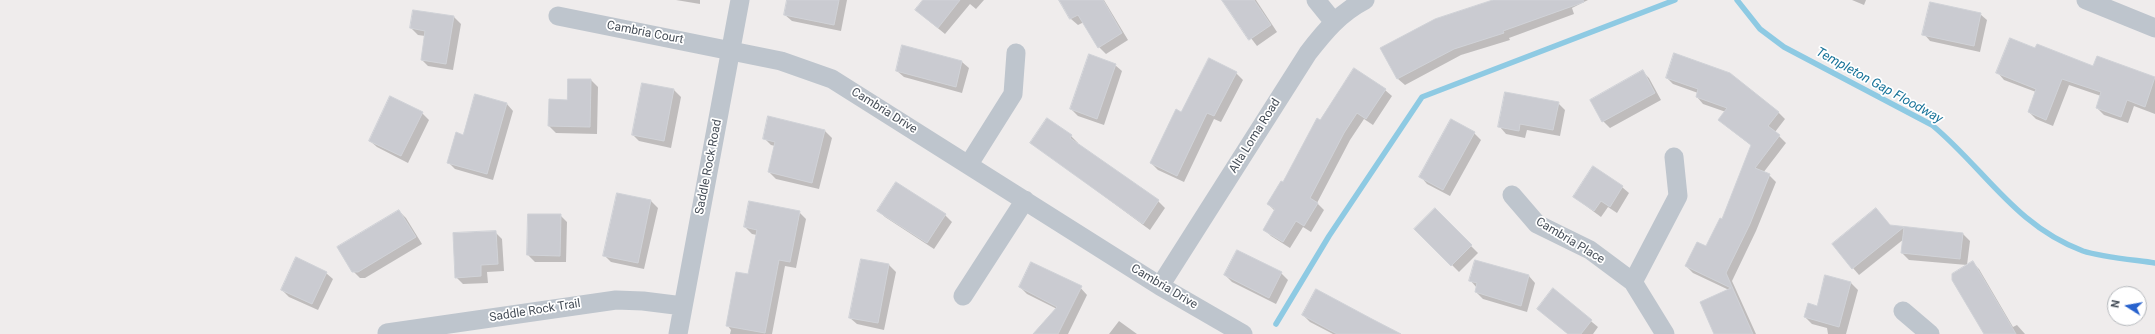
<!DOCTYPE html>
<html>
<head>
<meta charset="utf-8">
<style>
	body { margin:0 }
	#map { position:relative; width:2155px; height:334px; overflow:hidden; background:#efecec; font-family:Roboto,sans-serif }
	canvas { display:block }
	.north { position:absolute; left:2107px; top:286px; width:40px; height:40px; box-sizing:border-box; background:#fff; border:1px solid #b5b8bc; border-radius:50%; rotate:281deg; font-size:11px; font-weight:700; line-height:16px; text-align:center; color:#464e58 }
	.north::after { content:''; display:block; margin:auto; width:14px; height:18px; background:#2862cd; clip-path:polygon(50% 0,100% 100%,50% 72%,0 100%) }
</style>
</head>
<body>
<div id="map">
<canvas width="2155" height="334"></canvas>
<div class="north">N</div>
</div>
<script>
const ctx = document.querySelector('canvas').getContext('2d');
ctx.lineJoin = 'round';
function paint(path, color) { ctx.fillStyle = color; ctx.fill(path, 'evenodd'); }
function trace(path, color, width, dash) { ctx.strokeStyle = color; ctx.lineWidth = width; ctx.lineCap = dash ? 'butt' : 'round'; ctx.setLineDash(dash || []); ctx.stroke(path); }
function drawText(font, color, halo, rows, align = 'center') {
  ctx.font = font + ' Roboto,sans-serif'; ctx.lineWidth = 3.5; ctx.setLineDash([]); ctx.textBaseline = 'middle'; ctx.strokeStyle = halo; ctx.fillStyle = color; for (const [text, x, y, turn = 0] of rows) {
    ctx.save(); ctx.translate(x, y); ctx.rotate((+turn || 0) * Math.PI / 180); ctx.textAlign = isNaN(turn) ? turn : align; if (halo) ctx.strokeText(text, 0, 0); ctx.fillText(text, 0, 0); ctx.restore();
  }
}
paint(new Path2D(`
	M676 0H700V4Z
	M788 0H847L841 31 792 21 785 15Z
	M924 0H984L976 9 970 4 945 34 923 16Z
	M1064 0H1104L1128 40 1106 54 1099 47 1084 22 1078 25 1071 19 1061 2Z
	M1222 0H1256L1277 32 1257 46Z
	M1495 0H1588L1572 8 1574 14 1509 38 1510 40 1461 55 1405 85 1398 79 1382 48Z
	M1852 0H1866L1864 5Z
	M1980 14 1987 20 1980 52 1930 41 1924 34Z
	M454 17 461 24 453 70 428 66 422 60 425 36 418 35 411 28Z
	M2036 50 2094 67 2097 57 2155 78V114L2134 106 2128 123 2104 115 2097 108 2101 96 2069 85 2053 126 2036 119 2029 112 2036 92 2004 80 1998 73Z
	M962 62 969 68 962 93 904 77 897 71Z
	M1115 65 1122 71 1104 125 1078 116 1071 109Z
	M1643 72 1649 78 1661 100 1610 128 1603 121Z
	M1236 73 1243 80 1221 122 1214 119 1184 182 1158 170 1151 163 1181 113Z
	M1667 78 1778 112 1785 119 1775 132 1786 143 1763 173 1769 175 1776 182 1756 231 1732 281 1756 334H1715L1729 290 1693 273 1686 266 1706 248 1723 220 1752 146 1726 126V112L1703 104 1697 97 1698 93 1673 84Z
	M591 80 598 87 597 134 556 133 549 126 568 101Z
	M642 84 674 90 681 97 671 148 639 141 633 135Z
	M1385 90 1392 96 1373 125 1364 119 1350 140 1317 203 1324 210 1311 232 1303 227 1290 248 1271 236 1264 229 1275 211 1268 204 1284 183 1320 121Z
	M1558 103 1565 110 1560 136 1527 130 1525 138 1506 134 1500 127Z
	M507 104 513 111 493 180 455 169 448 162 464 136Z
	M422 113 429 120 408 163 377 147 370 141Z
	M825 131 832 138 819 189 776 179 769 172 775 146 771 145 764 138Z
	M1474 133 1481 140 1450 196 1427 184 1421 177Z
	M1071 136 1078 143 1077 144 1158 201 1165 208 1150 230 1032 143Z
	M1622 187 1629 193 1617 213 1608 207 1601 217 1574 197Z
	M618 194 651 201 658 208 644 269 611 262 604 255Z
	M1435 210 1478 253 1459 272 1416 229Z
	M1876 210 1891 226 1963 234 1970 241 1967 265 1909 260 1902 253 1904 239 1859 275 1853 268Z
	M399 211 406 218 422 244 365 278H360L353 271Z
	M879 211 945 215 952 222 934 249 885 217Z
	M799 212 806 219 796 268 785 266 772 334H730L731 330 727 325 749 275 757 235 752 234 745 227Z
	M529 215H560L567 222 566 262H535L528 255Z
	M495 232 502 239 504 271 487 272 488 283 463 284 456 277Z
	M1237 251 1281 273 1288 280 1276 304 1232 282 1225 275Z
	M862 260 889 265 896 272 884 330 857 324 850 318Z
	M1973 263 1979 269 2013 327 2017 325 2025 334H1985Z
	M326 273 333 279 318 310 289 297 282 290Z
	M1529 276 1535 283 1527 312 1483 299 1476 292 1477 288 1470 280Z
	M1826 276 1851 283 1858 290 1846 334H1828L1827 328 1812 324 1805 317 1818 307Z
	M1078 285 1087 295 1068 334H1034L1057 309 1027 294 1020 287Z
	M1553 290 1598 327 1593 334H1568L1545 315Z
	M1303 315 1399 334H1333L1310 322Z
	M1119 321 1137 334H1109Z`), '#0003');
trace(new Path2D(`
	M1737 0 1760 29 1784 47 1932 125C1984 168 2015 226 2083 251 2101 257 2135 260 2155 263
	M1276 324 1329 236 1422 97 1675 0`), '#8ecae3', 5.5);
const building = new Path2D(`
	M787 0H839L834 25 784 15Z
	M923 0H960L938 28 915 10Z
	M1059 0H1103L1122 33 1098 48 1078 15 1070 19Z
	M1222 0H1254L1271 25 1249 40Z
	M1493 0H1583L1584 2 1503 31 1504 33 1454 49 1397 79 1380 48 1435 19Z
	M1930 2 1981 13 1974 46 1922 35Z
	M413 10 454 16 446 64 421 60 425 31 410 28Z
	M2010 38 2035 48 2037 44 2093 66 2097 56 2155 77 2145 107 2127 100 2121 117 2096 108 2101 92 2062 79 2046 120 2028 112 2036 89 1996 73Z
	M902 45 962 61 956 87 896 71Z
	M1674 53 1730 73 1779 112 1768 126 1780 135 1755 168 1770 174 1750 224 1726 273 1753 334H1714L1700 302 1731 288 1685 266 1697 242 1706 246 1720 218 1722 219 1751 145 1718 120 1727 108 1696 97 1698 89 1666 78Z
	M1089 54 1116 64 1097 119 1070 109Z
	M1209 58 1237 72 1214 116 1207 113 1177 176 1150 163 1176 109 1181 112Z
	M1354 68 1386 89 1366 119 1357 113 1344 133 1310 198 1318 203 1304 226 1296 221 1283 242 1263 230 1275 209 1267 204 1281 181 1283 182 1317 118 1320 120Z
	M1643 70 1655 93 1602 122 1590 100Z
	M568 79H591L590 127 548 126 549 99 567 100Z
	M642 83 674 89 664 141 632 135Z
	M1505 92 1559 102 1553 130 1520 124 1519 131 1498 127Z
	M475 94 507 103 487 174 447 163 456 132 463 135Z
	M390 96 423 112 401 156 369 141Z
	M768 116 825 130 812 183 768 172 775 142 763 139Z
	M1047 118 1072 135 1070 138 1159 200 1143 224 1030 143Z
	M1451 119 1475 132 1443 190 1419 177Z
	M1593 166 1623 186 1610 207 1601 201 1594 211 1573 197Z
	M896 182 946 214 927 243 877 211Z
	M617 193 651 200 638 263 603 256Z
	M749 201 800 211 790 262 779 260 765 333 726 326 736 272 748 274 757 230 744 227Z
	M1435 208 1472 245 1451 266 1414 229Z
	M1876 208 1890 225 1963 233 1960 259 1901 253 1904 227 1852 269 1832 244Z
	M399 210 416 237 358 272H352L337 247Z
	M528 214H561L560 256 527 255Z
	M496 231 498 264 481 265V276L455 278 453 233Z
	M1237 250 1282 272 1269 298 1224 275Z
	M296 257 327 272 312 304 281 290Z
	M861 259 889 264 878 323 849 318Z
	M1475 260 1529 275 1521 306 1475 292 1477 283 1469 281Z
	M1973 261 2016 334H1984L1952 280V274Z
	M1031 262 1082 286 1058 334H1033L1057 307 1019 287Z
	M1825 275 1851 282 1839 327 1804 317 1808 303 1817 306Z
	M1553 288 1592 320 1581 334H1568L1537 309Z
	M1316 289 1372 319 1401 334H1337L1302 315Z`);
paint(building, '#cacbd1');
trace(building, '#d0d2d7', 1);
trace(new Path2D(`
	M1316 0 1333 21
	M2086 0 2155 28
	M558 16 781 61 832 79 1160 286 1243 334
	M969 164 1013 94 1016 53
	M1512 195 1537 224 1590 250 1633 282 1665 334
	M1633 282 1678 196 1674 157
	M1160 286 1308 53C1325 31 1340 13 1365 0
	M963 296 1025 200
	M1903 311 1930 334
	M387 333 616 300 643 301 683 306
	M678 334 740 0`), '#bec5cd', 19);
drawText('12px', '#464e58', '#fff', [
	["Cambria Court",645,33,11],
	["Cambria Drive",884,111,32],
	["Alta Loma Road",1255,136,-58],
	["Saddle Rock Road",709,167,-79],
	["Cambria Place",1570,241,31],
	["Cambria Drive",1164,287,31],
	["Saddle Rock Trail",535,311,-9]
]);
drawText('italic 13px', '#187399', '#fff', [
	["Templeton Gap Floodway",1879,86,29]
]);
</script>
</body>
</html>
